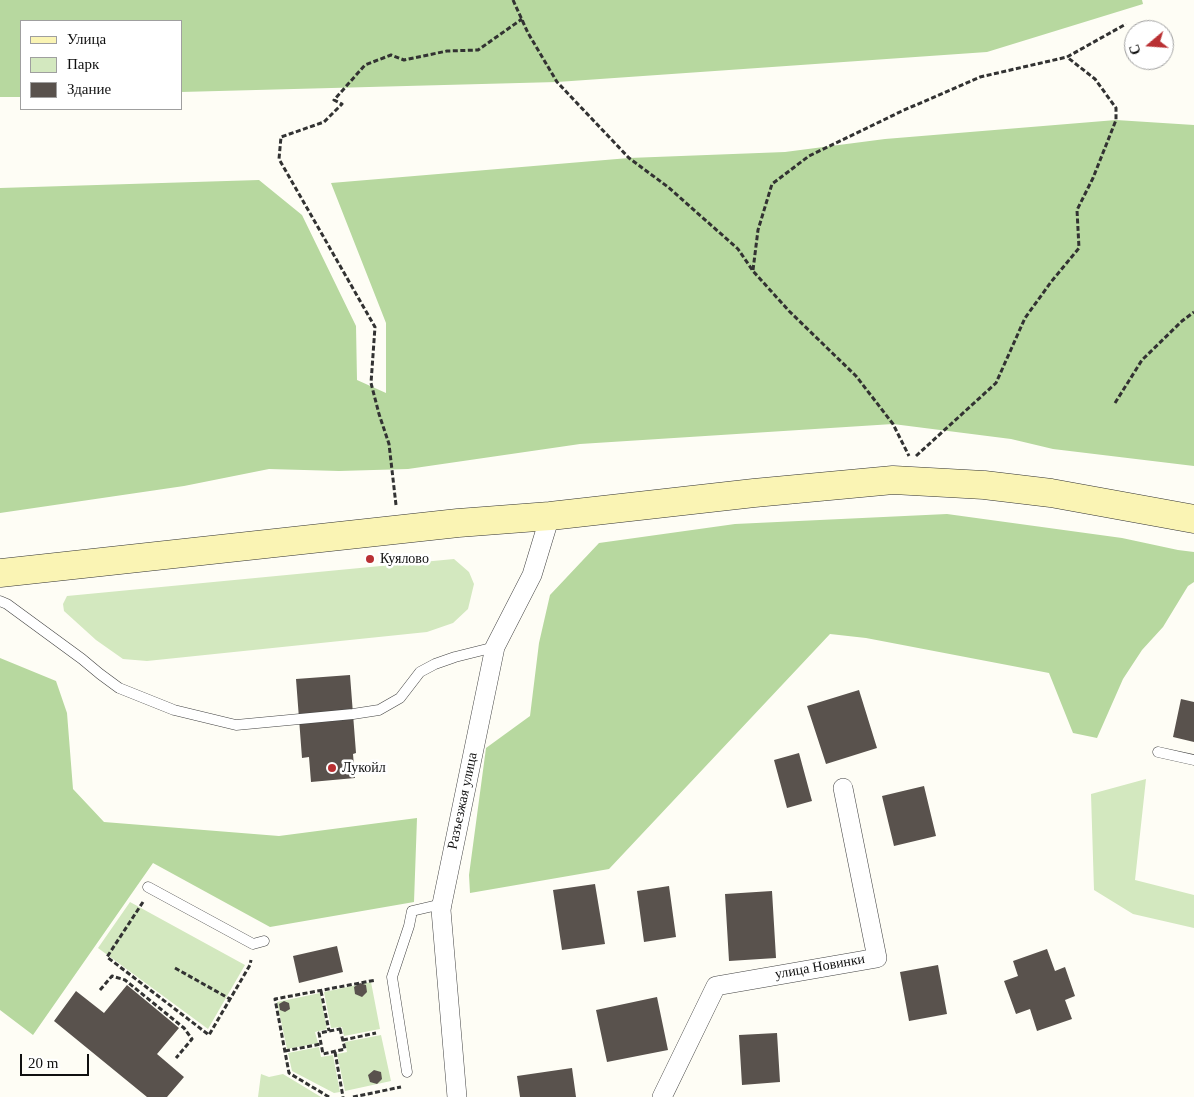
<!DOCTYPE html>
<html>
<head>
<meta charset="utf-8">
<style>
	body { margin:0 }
	#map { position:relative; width:1194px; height:1097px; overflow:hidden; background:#fefdf5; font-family:Georgia,serif }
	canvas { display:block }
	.legend { position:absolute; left:20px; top:20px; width:162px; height:90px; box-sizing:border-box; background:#fff; border:1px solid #9f9f9f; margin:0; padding:6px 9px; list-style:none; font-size:15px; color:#101010 }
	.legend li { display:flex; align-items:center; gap:10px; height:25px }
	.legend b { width:25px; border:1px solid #9f9f9f }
	.north { position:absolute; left:1124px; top:20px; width:50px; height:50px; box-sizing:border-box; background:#fff; border:1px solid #9f9f9f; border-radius:50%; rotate:252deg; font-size:14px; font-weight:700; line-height:20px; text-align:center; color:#101010 }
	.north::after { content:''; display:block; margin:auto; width:18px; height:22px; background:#b93033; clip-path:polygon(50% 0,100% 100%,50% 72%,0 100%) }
	.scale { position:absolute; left:20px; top:1054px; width:69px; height:22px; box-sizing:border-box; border:2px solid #101010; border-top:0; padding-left:6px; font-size:15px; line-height:18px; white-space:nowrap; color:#101010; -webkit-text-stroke:4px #fff; paint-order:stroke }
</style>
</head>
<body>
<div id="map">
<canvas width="1194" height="1097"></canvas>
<ul class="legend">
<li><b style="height:6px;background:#faf4b4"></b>Улица</li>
<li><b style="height:14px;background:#d3e8bf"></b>Парк</li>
<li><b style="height:14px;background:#59524d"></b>Здание</li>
</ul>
<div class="north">С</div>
<div class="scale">20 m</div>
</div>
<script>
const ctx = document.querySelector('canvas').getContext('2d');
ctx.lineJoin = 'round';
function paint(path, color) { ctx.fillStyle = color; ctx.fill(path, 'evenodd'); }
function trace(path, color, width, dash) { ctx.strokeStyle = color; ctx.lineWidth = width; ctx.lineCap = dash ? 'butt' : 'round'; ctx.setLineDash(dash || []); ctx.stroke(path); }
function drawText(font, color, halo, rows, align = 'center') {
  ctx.font = font + ' Georgia,serif'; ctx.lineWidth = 5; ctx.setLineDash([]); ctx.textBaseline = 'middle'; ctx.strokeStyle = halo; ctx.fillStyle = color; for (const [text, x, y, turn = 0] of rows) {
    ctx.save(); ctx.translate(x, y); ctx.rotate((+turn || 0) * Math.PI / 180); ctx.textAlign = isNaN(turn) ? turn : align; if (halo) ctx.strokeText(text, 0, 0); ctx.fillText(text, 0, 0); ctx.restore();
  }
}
paint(new Path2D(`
	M454 559 469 572 474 584 468 609 453 623 427 632 147 661 123 659 96 640 64 611 63 604 67 596Z
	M1146 779 1135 880 1194 895V928L1133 914 1094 890 1091 794Z
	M130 902 245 965 208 1029 98 948Z
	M371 982 380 1029 344 1036 342 1027 331 1028 324 992Z
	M320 993 327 1029 315 1032 318 1043 287 1049 277 1002Z
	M381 1035 391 1081 345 1091 337 1054 347 1052 345 1042Z
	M319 1047 321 1057 333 1055 340 1092 334 1093 292 1071 288 1053Z
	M261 1074 269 1077 283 1074 321 1097H258Z`), '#d3e8bf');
paint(new Path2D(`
	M0 0H1142L1143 4 987 52 557 82 181 92V21H21V97H0Z
	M1116 120 1194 125V466L1053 449 1011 439 893 424 580 444 408 469 339 471 269 469 184 486 0 513V188L259 180 302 215 356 326 357 380 386 393V323L331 183 629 158 785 152 885 139Z
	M947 514 1122 538 1178 550 1194 552V582L1188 586 1163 627 1142 650 1123 679 1097 738 1073 733 1049 673 866 638 830 634 609 869 470 893 469 875 486 748 530 716 539 643 550 595 599 543 735 524Z
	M0 658 56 681 67 713 73 789 104 822 279 836 417 818 414 902 270 927 153 863 33 1035 0 1010Z`), '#b7d89f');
paint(new Path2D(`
	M350 675 356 753 353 754 355 778 311 782 309 757 302 758 296 679Z
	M859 690 877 748 826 764 807 706Z
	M1181 699 1194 702V742L1173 737Z
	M799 753 812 801 787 808 774 760Z
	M924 786 936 836 894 846 882 796Z
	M595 884 605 944 562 950 553 890Z
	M669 886 676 937 644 942 637 891Z
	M772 891 776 958 729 961 725 894Z
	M337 946 343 972 299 983 293 956Z
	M1047 949 1055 971 1065 967 1075 996 1065 1000 1072 1019 1037 1031 1030 1009 1016 1014 1004 981 1018 976 1013 961Z
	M938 965 947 1014 909 1021 900 972Z
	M360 983 366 985 367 992 362 997 355 994 354 987Z
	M127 985 179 1028 157 1054 184 1077 167 1097H147L54 1021 76 991 104 1013Z
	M657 997 668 1050 607 1062 596 1010Z
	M284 1001 289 1003 290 1009 285 1012 280 1010 279 1004Z
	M777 1033 780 1082 742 1085 739 1035Z
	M572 1068 576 1097H520L517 1076Z
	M374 1070 381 1072 382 1079 377 1084 370 1082 368 1075Z`), '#59524d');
const lane = new Path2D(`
	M0 601 7 604 82 659 100 674 119 688 174 710 236 725 353 714 379 710 400 698 420 672 435 664 455 657 495 647
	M1158 752 1194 760
	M148 887 253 944 264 941
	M407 1072 392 977 409 926 412 911 442 904`);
const street = new Path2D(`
	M457 1097 441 910 442 904 495 647 532 575 550 516
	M662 1097 716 986 877 958 843 788`);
const secondary = new Path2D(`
	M0 573 458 523 550 516 754 493 893 480 984 485 1051 493 1194 519`);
trace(lane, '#434343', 11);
trace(street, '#434343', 20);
trace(secondary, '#323232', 29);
trace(new Path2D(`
	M513 0 528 33 557 82 629 158 668 187 738 249 753 271 789 311 856 376 893 424 909 456
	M753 270 758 230 772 184 809 156 902 111 980 77 1067 57 1126 24
	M1115 403 1142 360 1182 321 1194 312
	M916 456 996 383 1025 318 1051 282 1079 248 1077 210 1093 178 1116 120V108L1095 79 1067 57
	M396 505 389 444 379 414 371 383 375 327 279 159 281 137 324 122 342 104 334 100 365 65 391 55 404 60 447 51 478 50 522 19
	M143 902 107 957 209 1035 250 965 251 960
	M175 968 230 999
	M100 990 112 976 125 980 184 1028 192 1039 176 1058
	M321 991 329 1031
	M340 1029 345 1049 323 1054 319 1033Z
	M343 1040 376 1033
	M285 1051 321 1044
	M335 1052 343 1097
	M329 1097 289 1073 275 999 376 980
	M353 1097 401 1087`), '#323232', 3, [5, 2.5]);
trace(lane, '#fff', 10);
trace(street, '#fff', 19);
trace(secondary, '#faf4b4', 28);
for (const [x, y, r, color] of [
	[370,559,5,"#b93033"],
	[332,768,5,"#b93033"]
]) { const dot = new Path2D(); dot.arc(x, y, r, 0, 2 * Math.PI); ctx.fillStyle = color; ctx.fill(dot); trace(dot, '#fff', 2); }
drawText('14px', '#101010', '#fff', [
	["Куялово",380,559],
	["Лукойл",342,768]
], 'left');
drawText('14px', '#101010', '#fff', [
	["Разъезжая улица",463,801,-78],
	["улица Новинки",820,967,-10]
]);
</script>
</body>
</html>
